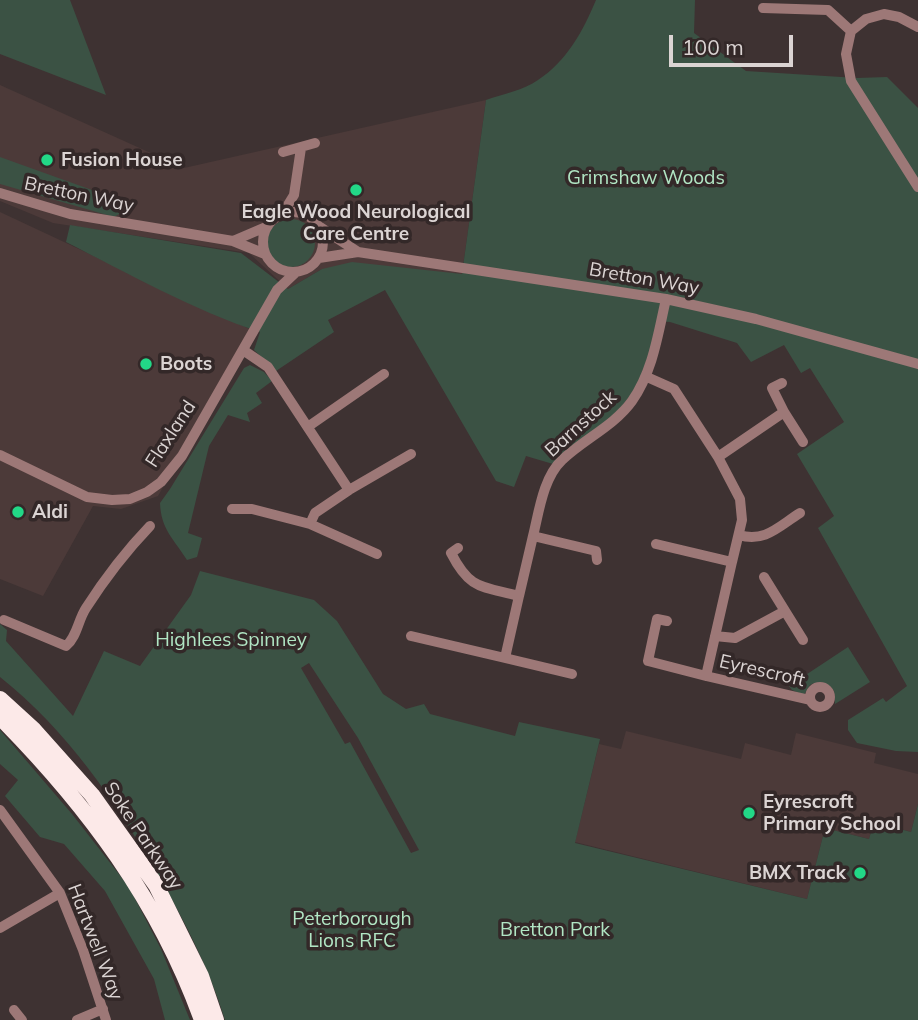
<!DOCTYPE html>
<html>
<head>
<meta charset="utf-8">
<style>
	body { margin:0 }
	#map { position:relative; width:918px; height:1020px; overflow:hidden; background:#3e3232; font-family:Mulish,sans-serif }
	canvas { display:block }
	.scale { position:absolute; left:669px; top:35px; width:124px; height:32px; box-sizing:border-box; border:4px solid #dbd4d3; border-top:0; padding-left:9px; font-size:21px; line-height:24px; white-space:nowrap; color:#dbd4d3; -webkit-text-stroke:5px #332828; paint-order:stroke }
</style>
</head>
<body>
<div id="map">
<canvas width="918" height="1020"></canvas>
<div class="scale">100 m</div>
</div>
<script>
const ctx = document.querySelector('canvas').getContext('2d');
ctx.lineJoin = 'round';
function paint(path, color) { ctx.fillStyle = color; ctx.fill(path, 'evenodd'); }
function trace(path, color, width, dash) { ctx.strokeStyle = color; ctx.lineWidth = width; ctx.lineCap = dash ? 'butt' : 'round'; ctx.setLineDash(dash || []); ctx.stroke(path); }
function drawText(font, color, halo, rows, align = 'center') {
  ctx.font = font + ' Mulish,sans-serif'; ctx.lineWidth = 7; ctx.setLineDash([]); ctx.textBaseline = 'middle'; ctx.strokeStyle = halo; ctx.fillStyle = color; for (const [text, x, y, turn = 0] of rows) {
    ctx.save(); ctx.translate(x, y); ctx.rotate((+turn || 0) * Math.PI / 180); ctx.textAlign = isNaN(turn) ? turn : align; if (halo) ctx.strokeText(text, 0, 0); ctx.fillText(text, 0, 0); ctx.restore();
  }
}
paint(new Path2D(`
	M0 85 184 168 486 100 462 274 322 269 288 289 249 253 53 223 0 201Z
	M0 212 252 330 158 496 121 509 93 506 43 596 0 579Z
	M626 731 741 759 745 743 791 755 796 733 876 753 874 763 918 774V804L911 832 874 822 869 839 825 828 807 899 575 842 599 744 621 749Z`), '#4c3a39');
paint(new Path2D(`
	M0 0H70L106 95 0 54Z
	M596 0H695L694 33 746 71 857 78 887 77 918 108V752L896 751 857 743 848 730V720L883 698 886 702 907 686 818 528 834 516 797 454 844 422 810 368 801 373 784 345 751 362 737 343 670 322 657 321C653 338 650 358 642 375 625 414 586 438 553 464L526 456 514 487 496 481 385 290 328 320 334 332 276 371 254 350 260 332C193 310 129 274 66 242L70 225 241 253 288 289 322 269 352 262 462 274 486 100C503 94 524 90 538 80 567 61 583 31 596 0Z
	M0 157 117 199 121 208 119 214 114 217 0 184Z
	M267 243a24 24 0 1 1 48 0a24 24 0 1 1-48 0Z
	M250 365 264 372 272 381 256 393 262 403 247 413 250 422 228 415 209 446 188 533 202 538 197 557 187 560C174 539 161 530 160 503L170 489 244 368Z
	M200 571 314 600 337 621 383 694 406 709 424 704 430 714 515 736 519 722 600 739 575 843 807 899 825 828 869 839 874 822 911 832 918 804V1020H225C209 968 185 922 158 875 116 802 67 730 0 677V624L7 630 6 641 73 716 104 651 140 666 191 595ZM309 663 358 738 419 850 411 853 350 742 345 744 301 668Z
	M848 647 870 682 835 704 834 691C828 682 820 680 810 685L804 695 792 690 789 686Z
	M0 730 72 814 129 887 161 949 190 1020H165L154 979 105 891 64 844 40 837 5 796 18 780 0 764Z`), '#3b5244');
trace(new Path2D(`
	M763 8 828 10 851 31
	M918 27 899 17 884 14 866 19 851 31 846 54 851 81 918 187
	M283 152 315 143
	M0 193 70 214 233 241 265 254
	M263 242a30 30 0 1 1 60 0a30 30 0 1 1-60 0Z
	M283 213 294 195 301 148
	M320 227 358 252
	M233 241 268 226
	M319 258 358 252 666 299 756 319 918 364
	M647 377 674 389 718 457 740 499 742 520 732 562 656 544
	M784 412 803 442
	M309 426 384 374
	M0 455 87 497 112 500 130 499 147 492 161 482 182 456 277 290 295 273
	M718 457 784 412 772 388 782 383
	M349 490 411 454
	M232 509H252L310 524 315 513 349 490 268 367 243 350
	M310 524 377 554
	M739 535C765 543 779 526 800 513
	M458 548 451 553C470 590 481 586 519 596L533 536
	M597 560 596 551 533 536C539 512 543 478 562 460 584 439 614 426 632 401 653 371 658 334 666 299
	M732 562 706 676 810 700
	M785 611 803 640
	M4 620 66 646C77 637 78 620 86 608 104 580 127 550 150 526
	M667 621 657 619 648 661 706 676
	M411 636 505 658 519 596
	M715 636 735 638 785 611 764 577
	M505 658 572 674
	M810 697a10 10 0 1 1 20 0a10 10 0 1 1-20 0Z
	M0 810 60 893 83 950 106 1020
	M0 928 60 893
	M14 1010 22 1020
	M77 1020 103 1009`), '#9d7877', 10);
trace(new Path2D(`
	M0 699 34 730 92 795 156 885 201 976 216 1020
	M0 717C88 806 159 901 202 1020`), '#fce9e8', 16);
for (const [x, y, r, color] of [
	[47,160,7,"#22d887"],
	[356,190,7,"#22d887"],
	[146,364,7,"#22d887"],
	[18,512,7,"#22d887"],
	[749,813,7,"#22d887"],
	[860,873,7,"#22d887"]
]) { const dot = new Path2D(); dot.arc(x, y, r, 0, 2 * Math.PI); ctx.fillStyle = color; ctx.fill(dot); trace(dot, '#332828', 2.5); }
drawText('bold 19px', '#dbd4d3', '#332828', [
	["Fusion House",61,160],
	["Eagle Wood Neurological",356,212,"center"],
	["Care Centre",356,234,"center"],
	["Boots",160,364],
	["Aldi",32,512],
	["Eyrescroft",763,802],
	["Primary School",763,824],
	["BMX Track",846,873,"right"]
], 'left');
drawText('19px', '#b1e6c4', '#332828', [
	["Grimshaw Woods",646,178],
	["Highlees Spinney",231,640],
	["Peterborough",352,919],
	["Lions RFC",352,941],
	["Bretton Park",555,930]
]);
drawText('19px', '#dbd4d3', '#332828', [
	["Bretton Way",79,195,12],
	["Bretton Way",644,279,10],
	["Barnstock",581,424,-42],
	["Flaxland",171,434,-57],
	["Eyrescroft",762,671,13],
	["Soke Parkway",143,836,56],
	["Hartwell Way",95,942,69]
]);
</script>
</body>
</html>
